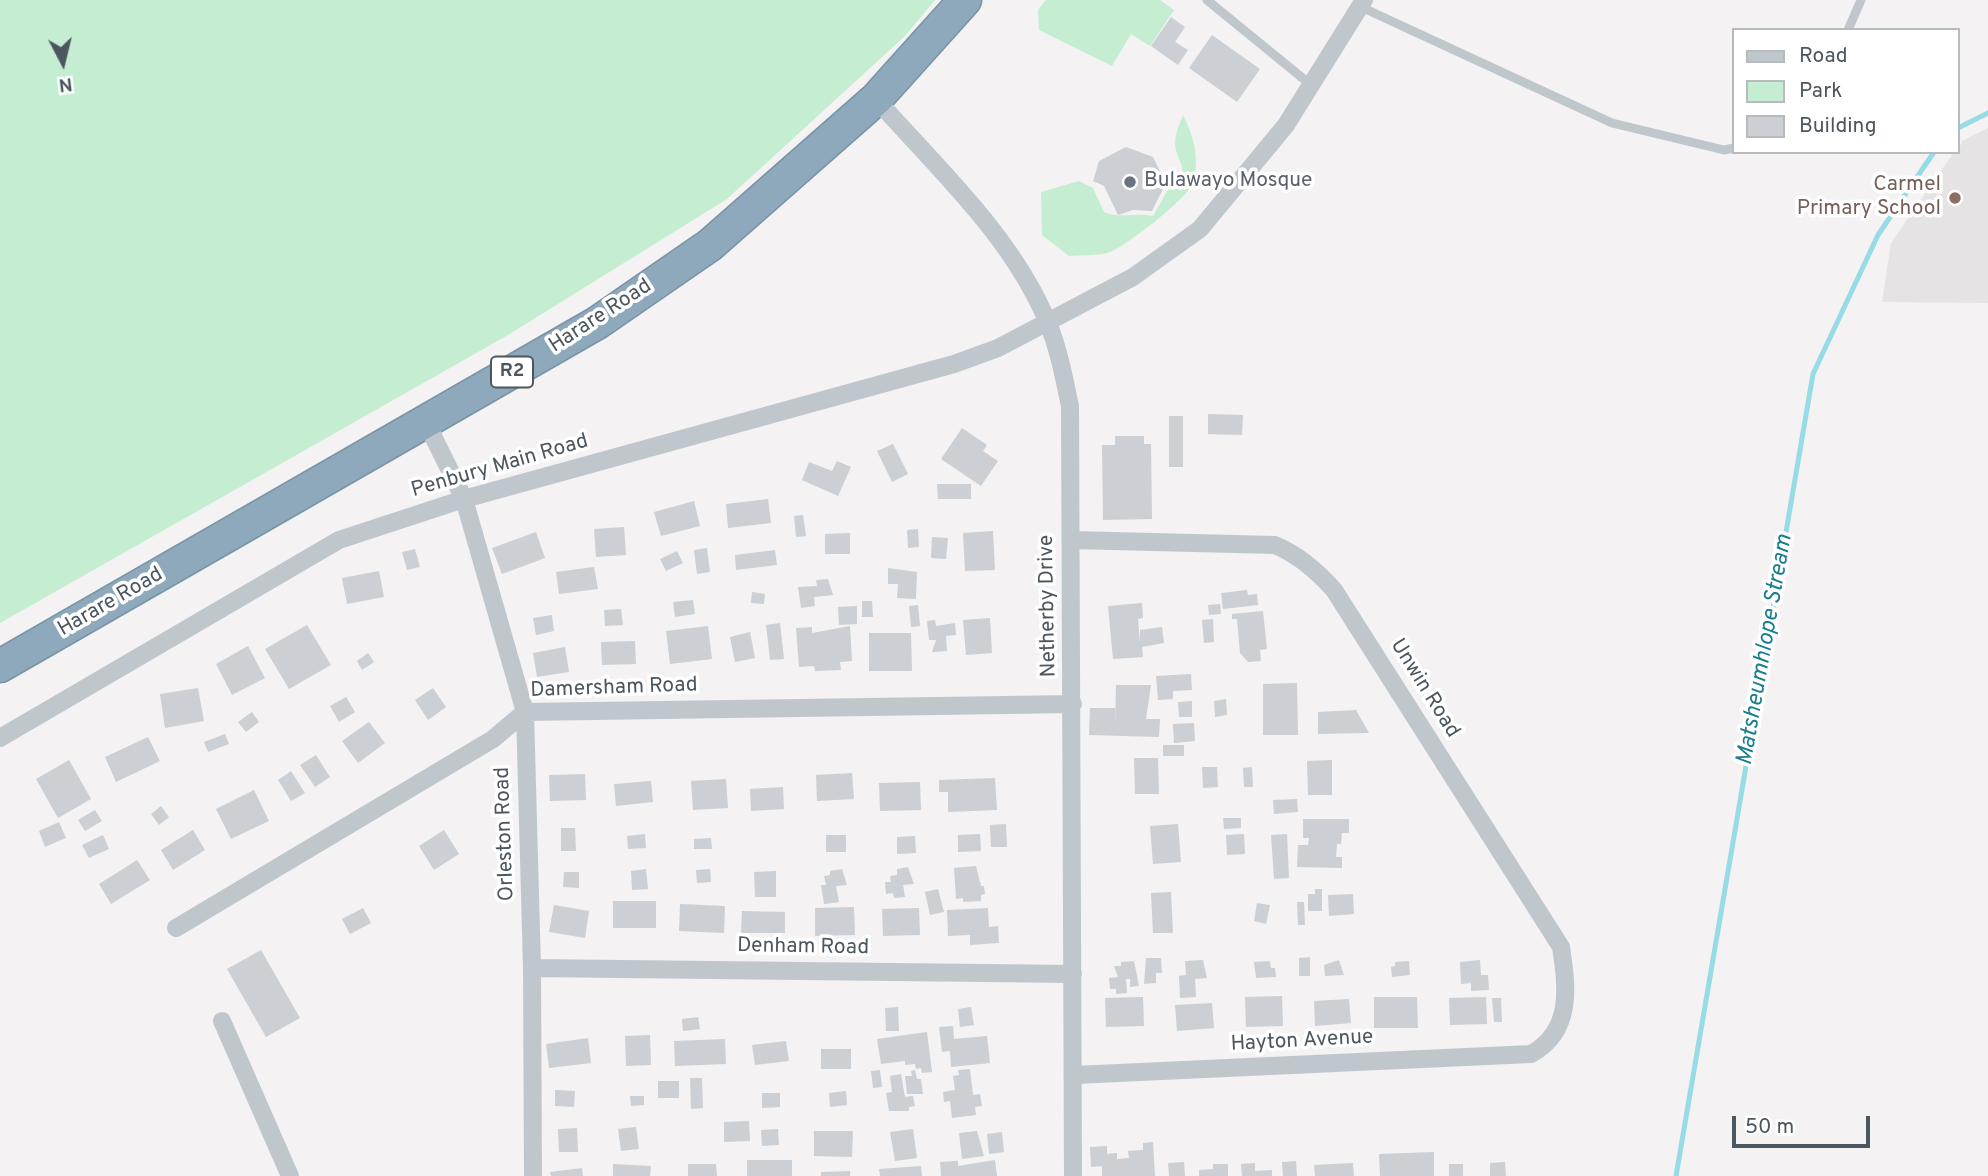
<!DOCTYPE html>
<html>
<head>
<meta charset="utf-8">
<style>
	body { margin:0 }
	#map { position:relative; width:1988px; height:1176px; overflow:hidden; background:#f4f2f2; font-family:Overpass,sans-serif }
	canvas { display:block }
	.legend { position:absolute; left:1732px; top:28px; width:228px; height:126px; box-sizing:border-box; background:#fff; border:2px solid #b7bbbf; margin:0; padding:9px 12px; list-style:none; font-size:21px; color:#4b565e }
	.legend li { display:flex; align-items:center; gap:14px; height:35px }
	.legend b { width:35px; border:2px solid #b7bbbf }
	.north { position:absolute; left:28px; top:28px; width:70px; height:70px; -webkit-text-stroke:5px #fff; paint-order:stroke; rotate:173deg; font-size:19px; font-weight:700; line-height:28px; text-align:center; color:#4b565e }
	.north::after { content:''; display:block; margin:auto; width:24px; height:32px; background:#4b565e; clip-path:polygon(50% 0,100% 100%,50% 72%,0 100%) }
	.scale { position:absolute; left:1732px; top:1116px; width:138px; height:32px; box-sizing:border-box; border:4px solid #4b565e; border-top:0; padding-left:9px; font-size:21px; line-height:24px; white-space:nowrap; color:#4b565e; -webkit-text-stroke:5px #fff; paint-order:stroke }
</style>
</head>
<body>
<div id="map">
<canvas width="1988" height="1176"></canvas>
<ul class="legend">
<li><b style="height:9px;background:#bfc7cd"></b>Road</li>
<li><b style="height:19px;background:#c5edd1"></b>Park</li>
<li><b style="height:19px;background:#cccfd3"></b>Building</li>
</ul>
<div class="north">N</div>
<div class="scale">50 m</div>
</div>
<script>
const ctx = document.querySelector('canvas').getContext('2d');
ctx.lineJoin = 'round';
function paint(path, color) { ctx.fillStyle = color; ctx.fill(path, 'evenodd'); }
function trace(path, color, width, dash) { ctx.strokeStyle = color; ctx.lineWidth = width; ctx.lineCap = dash ? 'butt' : 'round'; ctx.setLineDash(dash || []); ctx.stroke(path); }
function drawText(font, color, halo, rows, align = 'center') {
  ctx.font = font + ' Overpass,sans-serif'; ctx.lineWidth = 7; ctx.setLineDash([]); ctx.textBaseline = 'middle'; ctx.strokeStyle = halo; ctx.fillStyle = color; for (const [text, x, y, turn = 0] of rows) {
    ctx.save(); ctx.translate(x, y); ctx.rotate((+turn || 0) * Math.PI / 180); ctx.textAlign = isNaN(turn) ? turn : align; if (halo) ctx.strokeText(text, 0, 0); ctx.fillText(text, 0, 0); ctx.restore();
  }
}
paint(new Path2D(`
	M1988 128V303L1882 302 1891 243 1954 152H1958L1962 141Z`), '#e5e3e3');
paint(new Path2D(`
	M0 0H935L905 36 727 199 508 335 0 623Z
	M1046 0H1160L1174 10 1150 46 1131 34 1112 66 1039 30 1038 10Z
	M1183 115C1194 137 1200 158 1193 183 1189 197 1122 250 1107 253 1095 256 1081 255 1069 256L1042 235 1041 192 1079 181 1093 188 1104 212C1121 219 1135 212 1153 216L1169 188 1181 184C1185 164 1181 167 1176 150 1173 138 1179 126 1183 115Z`), '#c5edd1');
trace(new Path2D(`
	M1958 128 1988 113
	M1676 1176 1813 374 1878 235 1934 152`), '#96dbe6', 5);
paint(new Path2D(`
	M1171 17 1185 27 1175 42 1188 50 1178 65 1151 46Z
	M1212 35 1260 69 1237 102 1189 68Z
	M1126 147 1153 157 1166 183 1152 211 1133 210 1118 215 1104 186 1093 181 1099 161Z
	M1208 414 1243 415 1242 435 1208 434Z
	M1169 416H1183V467H1169Z
	M962 428 987 445 983 451 998 461 981 486 941 459Z
	M1115 436H1144V444H1151L1152 519 1103 520 1102 445H1115Z
	M893 444 908 474 892 482 877 451Z
	M837 461 851 467 838 496 802 480 809 462 832 471Z
	M937 484H971V499H938Z
	M768 499 771 523 728 528 726 504Z
	M694 501 700 526 661 536 654 512Z
	M803 515 806 536 796 537 794 516Z
	M624 527 626 555 596 557 594 529Z
	M918 529 919 547 908 548 907 530Z
	M993 531 995 570 965 571 963 533Z
	M536 532 545 558 502 574 492 548Z
	M850 533V554H825V534Z
	M932 537 948 538 946 559 931 558Z
	M707 548 710 572 697 574 694 550Z
	M415 549 420 567 407 570 402 552Z
	M775 550 777 565 736 570 735 555Z
	M677 551 683 563 666 571 660 559Z
	M594 567 598 589 559 594 556 572Z
	M888 568 917 572 916 599 897 598 898 584H888Z
	M379 571 384 597 347 604 342 578Z
	M828 579 833 595 814 597 815 606 801 608 798 587 817 586 816 580Z
	M1247 590 1248 595 1257 594 1258 605 1223 609 1221 593Z
	M752 592 765 594 764 604 751 603Z
	M693 600 695 614 675 617 673 602Z
	M862 601H872L873 617H862Z
	M1142 603 1143 618 1138 619 1140 643V630L1162 627 1164 643 1142 647 1143 657 1113 659 1108 606Z
	M1220 604 1221 614 1209 615 1208 605Z
	M918 605 920 626 911 627 909 606Z
	M857 606V624L839 625 838 607Z
	M621 609 623 625 605 626 604 610Z
	M1263 611 1267 649 1260 650 1261 661 1248 662 1240 653 1237 619H1232V614Z
	M552 615 554 631 536 635 533 618Z
	M990 618 992 653 966 655 963 620Z
	M1213 619 1214 642 1204 643 1202 620Z
	M935 620 936 626 955 623 956 635 946 636 947 651 932 652 936 640H929L927 621Z
	M780 623 784 659 770 660 766 625Z
	M307 625 331 665 289 689 265 649Z
	M708 626 712 659 670 664 666 631Z
	M850 626 852 661 840 662 841 670 815 671 814 666 799 667 796 628 812 627V633Z
	M750 632 755 658 735 662 730 637Z
	M869 633H911L912 671H869Z
	M635 641 636 664 602 665 601 642Z
	M248 646 265 678 232 695 216 664Z
	M565 647 569 672 537 677 533 653Z
	M368 653 374 662 362 670 357 661Z
	M1191 674 1192 690 1173 691V699L1158 700 1156 676Z
	M1297 683 1298 735H1263V684Z
	M1116 685H1151L1146 719H1160L1159 737 1089 735 1090 708H1115V725Z
	M198 688 204 721 165 728 160 694Z
	M433 688 446 707 428 720 415 700Z
	M346 697 355 712 339 722 330 706Z
	M1226 699 1227 715 1215 717 1214 701Z
	M1192 701V717H1179L1178 702Z
	M1356 710 1369 733 1318 734V712Z
	M252 712 259 722 246 732 238 722Z
	M369 722 385 743 358 763 342 741Z
	M1194 723 1195 741 1174 743 1173 724Z
	M225 734 229 744 208 752 204 742Z
	M148 737 160 761 116 782 105 757Z
	M1163 745H1184V756H1163Z
	M316 755 330 777 315 787 300 765Z
	M1134 758H1158L1159 794H1135Z
	M69 760 91 799 58 818 36 779Z
	M1332 760V795H1308L1307 761Z
	M1202 767H1217L1218 787 1203 788Z
	M1252 767 1253 787H1244L1243 768Z
	M291 771 305 793 291 801 278 780Z
	M852 773 854 799 817 801 816 775Z
	M585 774 586 800 550 801 549 775Z
	M995 778 997 810 948 812V792H939V780Z
	M726 779 728 808 693 810 691 781Z
	M651 781 653 802 616 806 614 784Z
	M920 782 921 810 880 811 879 783Z
	M783 787 784 809 751 811 750 789Z
	M254 790 269 821 231 839 216 809Z
	M1297 799 1298 812 1274 814 1273 800Z
	M161 806 169 817 159 825 151 814Z
	M95 810 102 821 85 831 78 820Z
	M1223 818H1241V828L1224 829Z
	M1303 819H1349V833H1342L1341 844H1337L1336 857H1342V868L1297 867 1298 845H1308L1309 838H1303Z
	M59 822 66 838 45 847 39 831Z
	M1006 824 1007 847H991L990 825Z
	M1178 824 1181 862 1153 864 1150 826Z
	M561 828H575L576 851H561Z
	M193 830 205 850 173 870 161 850Z
	M444 830 459 854 434 870 419 846Z
	M645 834 646 848 628 849 627 836Z
	M980 834 981 851 958 852V835Z
	M1244 834 1245 854 1227 855 1226 835Z
	M1287 834 1289 878 1274 879 1271 835Z
	M103 835 109 849 89 858 82 845Z
	M826 835H846V852H826Z
	M915 836 916 853 897 854V837Z
	M711 838 712 849H694V839Z
	M137 860 150 880 111 904 99 884Z
	M976 866 981 886H984L985 894 981 895V901L963 902V898L956 899 954 868Z
	M908 867 914 884 903 885 905 897 894 898 893 893 886 894 885 882H891L890 876 897 875V869Z
	M646 869 648 889 632 890 631 871Z
	M710 869 711 882 697 883 696 870Z
	M842 869 847 885 836 886 839 902 824 904 821 885H826L824 876 830 875V871Z
	M776 871V897H755L754 872Z
	M564 872H579V888L563 887Z
	M938 889 944 912 930 915 925 892Z
	M1315 889H1322V911H1308V894H1315Z
	M1171 892 1173 933H1153L1151 893Z
	M1353 894 1354 914 1329 916 1328 895Z
	M613 901H656V928H613Z
	M1297 902H1304L1305 925H1298Z
	M1257 903 1270 905 1266 924 1254 921Z
	M680 904 725 906 724 933 679 931Z
	M554 905 589 911 585 938 549 932Z
	M854 907 855 935 815 936V908Z
	M363 908 371 923 350 934 342 919Z
	M919 908 920 935 883 936 882 909Z
	M988 908 989 927 998 926 999 943 970 945V935L948 936 947 910Z
	M742 911 785 912V933H741Z
	M261 950 300 1018 266 1037 227 969Z
	M1310 957V976H1299V958Z
	M1146 958H1161L1162 973H1156V983L1144 984Z
	M1203 960 1207 978 1195 979 1196 997 1180 998 1179 976 1186 975 1185 961Z
	M1339 960 1344 975 1325 976 1324 965Z
	M1480 960 1481 975H1488L1489 990 1471 991V983L1461 984 1460 962Z
	M1134 961 1139 986 1130 987V979H1126L1127 993 1116 994V989H1110L1109 978 1118 977 1114 966H1121V962Z
	M1270 961 1271 968H1275L1276 977 1256 978 1254 962Z
	M1409 961 1410 975 1392 977 1391 967 1395 966V962Z
	M1282 996 1283 1026 1246 1027 1245 997Z
	M1143 997 1144 1026 1106 1027 1105 998Z
	M1374 997H1417L1418 1028H1374Z
	M1486 997 1487 1024 1450 1025 1449 998Z
	M1492 998H1501L1502 1022H1494Z
	M1349 999 1351 1023 1315 1026 1314 1001Z
	M1212 1003 1214 1028 1177 1031 1175 1005Z
	M898 1007 899 1031H886L885 1008Z
	M971 1007 974 1025 960 1027 958 1009Z
	M698 1017 700 1029 683 1031 682 1019Z
	M953 1026 954 1039 987 1036 990 1063 951 1067 950 1051 942 1052 939 1027Z
	M927 1032 932 1072 922 1073 921 1068 916 1069 915 1064 905 1065V1061L881 1064 877 1039Z
	M650 1035 651 1065 626 1066 625 1036Z
	M588 1038 591 1063 549 1068 546 1044Z
	M725 1039 726 1064 675 1066 674 1041Z
	M786 1041 789 1061 755 1065 752 1045Z
	M821 1049H851V1069H821Z
	M970 1069 973 1095 980 1094 982 1106 975 1107 976 1115 952 1118 950 1101 944 1102 943 1092 955 1090 953 1076 959 1075 958 1070Z
	M880 1070 882 1087 873 1088 871 1071Z
	M915 1070 917 1079H921L923 1094H907L905 1076H912L911 1071Z
	M901 1074 905 1097 913 1096 915 1106 909 1107V1111H889L886 1093 892 1092 890 1076Z
	M690 1078H702L703 1108 691 1109Z
	M658 1081H679V1098H658Z
	M555 1090 575 1091 574 1107 555 1106Z
	M846 1091 847 1105 830 1107 829 1093Z
	M762 1093H780V1107L762 1108Z
	M630 1096H644V1105L631 1106Z
	M749 1121 750 1141 724 1142V1122Z
	M636 1127 639 1149 621 1151 618 1129Z
	M577 1128 578 1152H559L558 1129Z
	M778 1129 779 1145 762 1146 761 1130Z
	M913 1129 917 1158 895 1161 890 1132Z
	M814 1131H853L852 1157 814 1156Z
	M977 1131 984 1156 962 1159 959 1133Z
	M1002 1132 1004 1152 989 1154 987 1134Z
	M1153 1142 1155 1176H1102V1166L1091 1167 1090 1147 1107 1146V1154L1117 1153V1159L1129 1158 1128 1151 1143 1150V1143Z
	M1434 1152V1176H1380L1379 1154Z
	M747 1160H792V1176H747Z
	M995 1160 997 1176H941L940 1162 958 1161V1166Z
	M1296 1161 1297 1176H1283L1282 1162Z
	M1184 1162 1185 1176H1169L1168 1163Z
	M1505 1162 1506 1176H1490V1163Z
	M1255 1163V1171L1272 1170V1176H1242L1241 1164Z
	M1353 1163 1354 1176H1315L1314 1165Z
	M613 1164 651 1166 650 1176H613Z
	M688 1164H716L717 1176H688Z
	M1213 1164H1228V1176H1199V1170L1213 1169Z
	M1449 1164H1463V1176H1449Z
	M921 1166 922 1176H880L879 1169Z
	M582 1168 583 1176H551L550 1172Z
	M850 1171V1176H821V1172Z`), '#cccfd3');
const highway = new Path2D(`
	M0 666 597 323 710 245 876 99 965 0`);
trace(highway, '#7993a7', 35);
trace(new Path2D(`
	M1207 0 1311 85
	M1361 7 1612 123 1724 150 1734 148
	M1848 30 1861 0`), '#bfc7cd', 9);
trace(new Path2D(`
	M876 99C938 169 1012 236 1048 323 1059 350 1064 378 1070 406L1073 1176
	M426 422 464 499 525 712 532 968 533 1176
	M1071 540 1275 545C1299 555 1317 571 1334 590L1561 947C1567 987 1573 1031 1531 1054L1075 1075
	M0 738 339 540 464 499 954 364 998 348 1133 277 1200 229 1286 125 1364 0
	M176 928 493 739 525 712 1073 704
	M532 968 1073 974
	M222 1021 290 1176`), '#bfc7cd', 18);
trace(highway, '#8ea8bc', 32);
for (const [x, y, r, color] of [
	[1130,182,7,"#6b7280"],
	[1955,198,7,"#8d6e63"]
]) { const dot = new Path2D(); dot.arc(x, y, r, 0, 2 * Math.PI); ctx.fillStyle = color; ctx.fill(dot); trace(dot, '#fff', 2.5); }
for (const [x, y, w] of [
	[512,372,42]
]) { const box = new Path2D(); box.roundRect(x - w / 2, y - 15.5, w, 31, 5); ctx.fillStyle = '#fff'; ctx.fill(box); trace(box, '#4b565e', 2); }
drawText('bold 19px', '#4b565e', null, [
	["R2",512,372]
]);
drawText('21px', '#5b616d', '#fff', [
	["Bulawayo Mosque",1144,182]
], 'left');
drawText('21px', '#785e54', '#fff', [
	["Carmel",1941,186],
	["Primary School",1941,210]
], 'right');
drawText('21px', '#4b565e', '#fff', [
	["Harare Road",601,317,-33],
	["Penbury Main Road",500,467,-16],
	["Harare Road",111,603,-30],
	["Netherby Drive",1049,606,-91],
	["Damersham Road",614,689,-2],
	["Unwin Road",1424,689,58],
	["Orleston Road",506,834,-92],
	["Denham Road",803,948,1],
	["Hayton Avenue",1302,1042,-3]
]);
drawText('italic 23px', '#187d8d', '#fff', [
	["Matsheumhlope Stream",1766,650,-80]
]);
</script>
</body>
</html>
